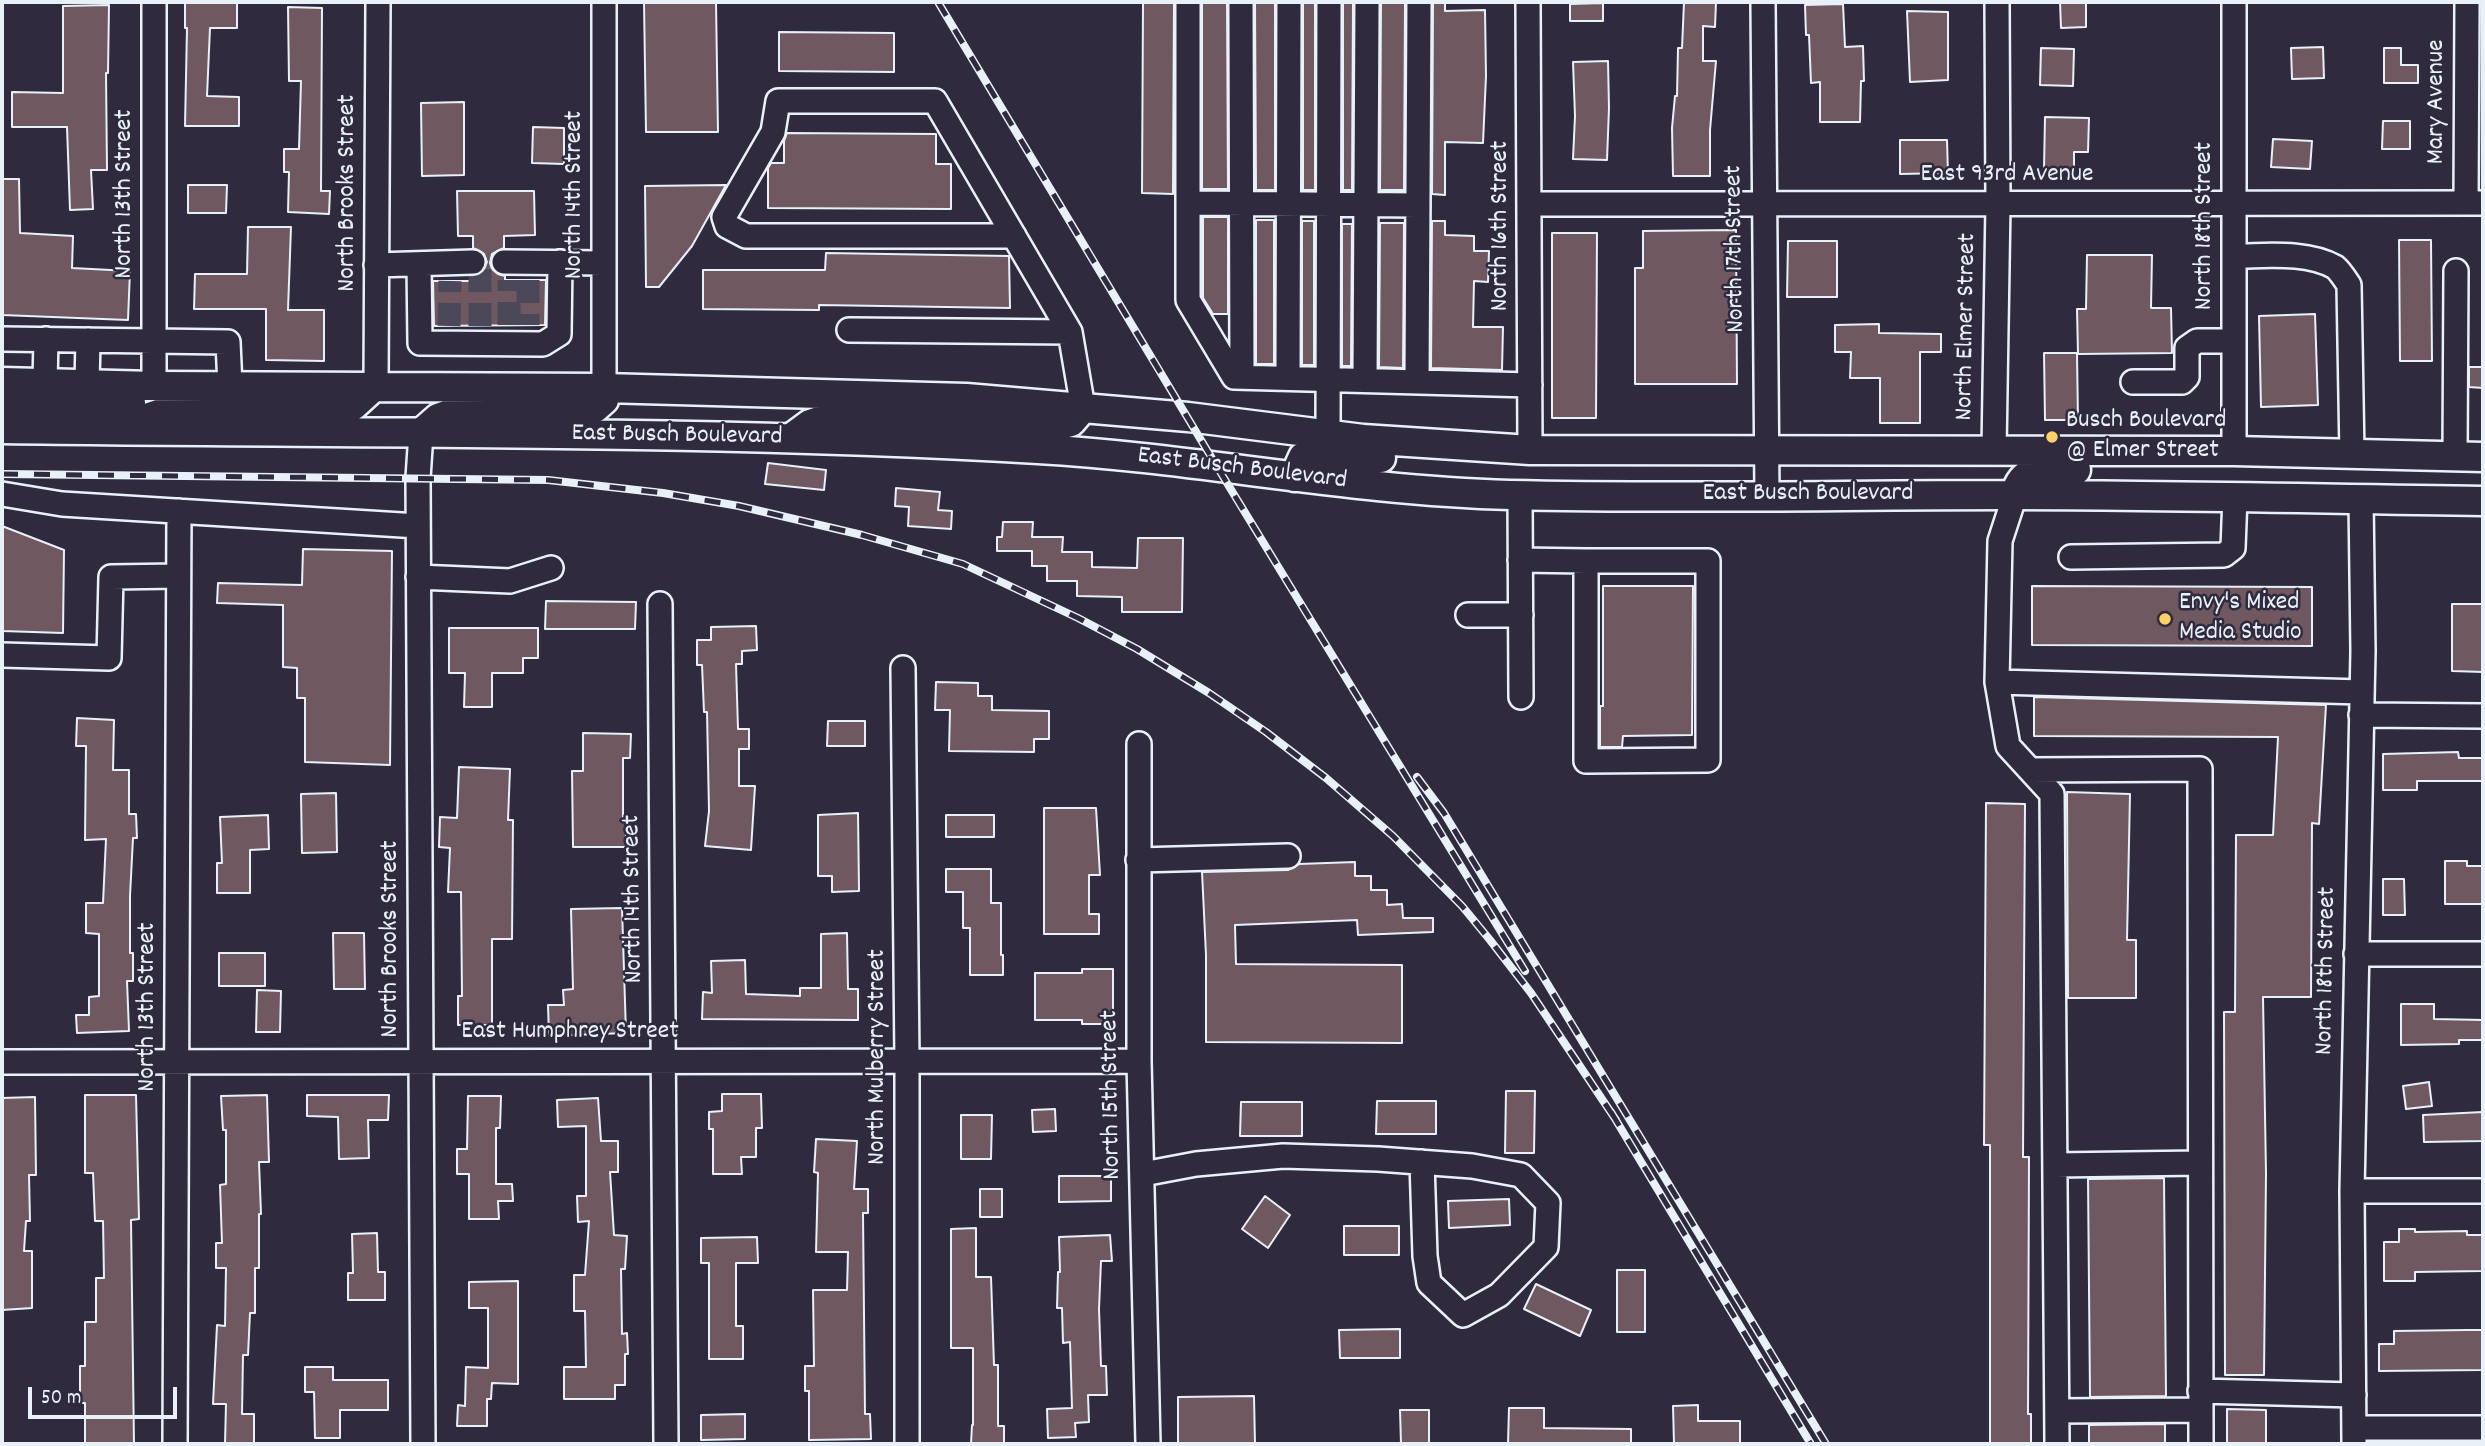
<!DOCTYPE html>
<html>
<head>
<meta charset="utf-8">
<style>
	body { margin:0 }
	#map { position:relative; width:2485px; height:1446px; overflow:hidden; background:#2f2a3d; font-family:Dekko,sans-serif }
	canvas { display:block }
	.frame { position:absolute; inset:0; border:4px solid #e8f1f8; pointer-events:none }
	.scale { position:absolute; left:28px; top:1387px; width:149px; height:32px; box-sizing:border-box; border:4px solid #e8f1f8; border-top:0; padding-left:9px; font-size:21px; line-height:24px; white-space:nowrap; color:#e8f1f8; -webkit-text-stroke:5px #2f2a3d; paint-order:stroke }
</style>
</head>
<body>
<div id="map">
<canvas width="2485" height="1446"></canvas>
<div class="frame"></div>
<div class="scale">50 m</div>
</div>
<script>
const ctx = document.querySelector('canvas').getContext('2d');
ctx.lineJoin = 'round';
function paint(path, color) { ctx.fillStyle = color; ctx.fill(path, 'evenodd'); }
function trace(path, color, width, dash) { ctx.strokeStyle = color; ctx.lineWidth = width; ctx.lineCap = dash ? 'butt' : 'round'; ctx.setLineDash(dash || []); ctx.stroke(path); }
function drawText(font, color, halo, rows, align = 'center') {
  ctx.font = font + ' Dekko,sans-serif'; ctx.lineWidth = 5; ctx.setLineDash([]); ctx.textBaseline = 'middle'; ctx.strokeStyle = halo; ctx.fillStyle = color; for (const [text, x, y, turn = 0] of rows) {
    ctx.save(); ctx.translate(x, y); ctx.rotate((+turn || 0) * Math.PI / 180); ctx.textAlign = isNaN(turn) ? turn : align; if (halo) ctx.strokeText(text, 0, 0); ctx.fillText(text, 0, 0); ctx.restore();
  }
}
const building = new Path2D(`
	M644 2H716L718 132H646Z
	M1143 2H1174L1173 194 1142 193Z
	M1202 2H1227L1228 189H1202Z
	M1255 2H1275V190H1256Z
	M1303 2H1315V190H1303Z
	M1343 2H1353L1352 190H1343Z
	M1381 2H1405L1404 190H1380Z
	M1433 2H1445V11L1485 10 1486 76 1483 143 1445 142V195L1432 194Z
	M1684 2H1716L1715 27 1703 26V61H1716L1710 130V176H1673L1672 128 1675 96H1677L1678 48H1682Z
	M2060 2H2086V27L2061 28Z
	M185 3H237V28H210L207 96 239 97V126H185L187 28H185Z
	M1603 3V21H1570V4Z
	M1843 4 1845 47 1863 46 1864 81H1861L1860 122H1820V82L1811 83 1809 35H1806L1805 5Z
	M109 5 108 73H106L107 170H91L93 209 70 210 67 127H12V92L63 93V6Z
	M288 7 322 8 321 191H330L329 214 288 212 289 172H284V149H299L301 81H289Z
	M1907 11 1948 12V80L1910 82Z
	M779 32 894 33V72L779 71Z
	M2323 47 2324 78 2292 79 2291 48Z
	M2041 48 2074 49 2073 86 2040 85Z
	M2384 48H2401V65H2418V83H2384Z
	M1608 61 1609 108 1607 160 1573 159 1575 116 1573 62Z
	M464 102V175L422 176 421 103Z
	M2045 117 2089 118 2088 152H2074V169H2044Z
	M2383 121H2410V149H2382Z
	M533 127 564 128V164L532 163Z
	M787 133 936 134V164H951V209L768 208V168L771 163H784V141Z
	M2273 139 2312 141 2310 169 2271 167Z
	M1900 140H1947L1948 173 1900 174Z
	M2 179H19L20 233 73 236 72 268 130 271 128 320 2 315Z
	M188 185H227L226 213H188Z
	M726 185 692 246 659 287H646L645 186Z
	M457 191H534L535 235 504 236V248L492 254 490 263 492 269 498 274 505 276V280H546L545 325 434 326 433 281H474V276L481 273 487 262 484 254 473 248V236H458Z
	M1203 217H1228V314H1213L1203 298Z
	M1256 220H1274V364H1256Z
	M1302 221H1314V365H1302Z
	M1432 221H1445V235L1474 236V251H1489L1488 282 1474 281 1473 327H1503L1502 370 1431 368Z
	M1380 223H1404L1403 368 1379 367Z
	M1342 224H1352L1351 366H1342Z
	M248 227H291L288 310H324V361L266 360V309H194L195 274H247Z
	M1736 230 1737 384H1635V268H1643V231Z
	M1552 233H1597L1596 418H1552Z
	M2399 240H2431L2432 361H2400Z
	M1788 241H1837V297H1787Z
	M826 253 1009 256 1010 308 819 305V310L703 309V270H825Z
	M2087 255H2152L2151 308H2171L2172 353 2078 354 2077 309H2086Z
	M2315 314 2318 405 2261 407 2259 316Z
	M1879 324V333L1941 334V352H1920V423H1880V378H1850L1851 352H1835V325Z
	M2044 353H2077L2078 420H2045Z
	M2469 367H2483V388L2469 387Z
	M768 463 826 470 824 490 765 484Z
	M896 488 940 492 938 510 952 511 951 529 908 526 909 507 895 506Z
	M1003 522H1033L1032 537H1063L1062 552H1092V567L1137 568 1138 538H1183L1182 612H1122V597L1077 596V581H1047V566H1032V551H997V537H1002Z
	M2 526 64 550 63 633 2 631Z
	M303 549 392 551 390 765 305 762V698H297V668L283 667V605L217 603 218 583 302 585Z
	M1603 586H1693L1692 735 1623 736 1622 747H1600V706H1603Z
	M2032 586 2312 587V646L2032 645Z
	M546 601 636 602 635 629H545Z
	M2452 604H2483V672L2452 671Z
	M756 626 757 650 742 651V664H736L738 729H749V749H739V786H755L751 850 705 846 709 811 707 712H704L702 665H697V640H711V627Z
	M449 628H538V658H523V673H492V707H464L465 673H449Z
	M936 682 978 683V696H992V710L1049 711V739H1034V752L949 751 950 710H935Z
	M2034 697 2326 705 2319 824 2312 823 2311 997H2263L2266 1173 2264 1375H2225L2224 1012H2235L2236 835H2273L2278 737 2034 736Z
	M77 718 114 720 113 770H129V814H136L137 838H133L130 896V953H133V981H127L129 1031 77 1033 76 1015H89V997L99 996V934L86 933V903H103L106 839 85 840 86 746H76Z
	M828 721H865V746H827Z
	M583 733 631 734 630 758H623V822H626V847H573L572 771H583Z
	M2458 752 2459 758H2483V781H2417V790H2383V754Z
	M459 767 510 769 508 820H513L512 939H492V1025H458V996H462L461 892H448L450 848 439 847 440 817 457 818Z
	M2067 792 2130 794 2127 940H2136V998H2068Z
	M336 793 337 852 302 853 301 794Z
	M1986 803 2025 804 2023 1157H2029L2028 1414H2031V1444H1990V1145H1984Z
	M1044 808H1096L1100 875H1089V914H1099V934H1044Z
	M858 813 859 891 832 892V876H818V815Z
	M268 815 269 849 250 850V893H217V863H222L220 817Z
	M946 815H994V837H946Z
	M2445 861H2467V866H2483V904H2445Z
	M1355 862V876H1371V890H1387V905L1402 904 1403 918H1433V932L1358 935 1357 920 1235 925 1236 964 1402 965V1043L1206 1042V955L1202 872 1288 870 1299 864Z
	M946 869H991V903H1001V955H1003V975H970V928H963V892H946Z
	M2383 879H2404L2405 915H2383Z
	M622 908 626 1033 549 1036 548 1005H564L563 990 573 989 571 909Z
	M333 933H364L365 989H334Z
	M847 933 848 989H858V1020L702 1019 703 992 712 993 711 961 745 960 746 994 800 996V988H821V934Z
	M219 953H265V986H219Z
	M1082 969H1113V1024H1082V1020H1035V973H1082Z
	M257 990 281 991 280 1032H256Z
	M2401 1004H2434V1019L2483 1020V1040H2459V1044L2401 1045Z
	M2429 1082 2432 1106 2406 1109 2403 1086Z
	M1506 1091H1535L1534 1153H1505Z
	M722 1094H761L762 1128H756V1157H741L742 1174H713V1129H709V1112L722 1111Z
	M85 1095H136L139 1219 131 1220 134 1444H85V1403H80V1366H85V1322H96V1278H104L103 1221H95L93 1173H85Z
	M267 1095 269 1162H259L261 1214H259V1268H255V1313H250L248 1355H243L242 1414H254V1444H225L226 1404H213L217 1325 225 1326 226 1268H216V1243H222L220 1185 226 1184V1130H223L221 1096Z
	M307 1095H389L388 1120H368L369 1158 339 1159 338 1117 307 1116Z
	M468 1096H501L500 1128H496V1184H512L513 1201H498L499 1219H469V1174H457V1149H467Z
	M35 1097 36 1175H29L30 1221H26L24 1251H32V1308L2 1310V1098Z
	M598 1098 601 1141H618V1172H610L614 1235 627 1236 625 1269H621L622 1334 627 1333 628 1354H625V1385H615V1399H564V1367H586L585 1311H574V1275H585L589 1221 578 1222 577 1196H586V1126L558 1127 557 1100Z
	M1377 1101H1436V1134H1376Z
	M1241 1102H1302V1136H1240Z
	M1055 1109 1056 1131 1033 1132 1032 1110Z
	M2483 1112V1141L2424 1142 2423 1115Z
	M961 1115H992L991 1159H961Z
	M816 1139 857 1141 854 1189H868V1213H863L865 1414H870L871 1439 809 1440V1391H805V1366H814L813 1290H847L848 1252H816L818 1173 814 1172Z
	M1059 1176H1111V1201L1059 1202Z
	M2164 1178 2166 1396 2090 1397 2088 1179Z
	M980 1189H1002V1217H980Z
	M1265 1196 1290 1215 1268 1248 1242 1229Z
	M1509 1199 1510 1225 1449 1228 1448 1201Z
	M1344 1226H1399V1255H1344Z
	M976 1228V1277H991L994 1365H998V1426H1004V1444H971L972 1425H973V1348H951V1229Z
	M2399 1229H2415V1232L2467 1231V1235H2483V1271L2415 1272V1281H2384V1242H2399Z
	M377 1233 378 1272H385V1300H348V1273H353L352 1234Z
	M1110 1235 1112 1261H1101L1099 1309 1101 1366H1106L1107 1395H1088L1089 1422 1075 1423 1076 1437 1048 1438 1047 1409 1072 1408 1070 1342 1063 1343 1062 1308H1057L1058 1272H1060L1059 1237Z
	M757 1237 758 1263H736V1326H743V1359H709V1263H701V1238Z
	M1617 1270H1645V1332H1617Z
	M518 1281V1384L492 1383 491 1399H487V1426H457L458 1405 465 1406 466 1367 488 1368V1308H469V1282Z
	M1536 1284 1591 1310 1580 1336 1524 1309Z
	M1400 1329V1358H1340L1339 1330Z
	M2468 1330H2483V1370L2379 1371V1344H2394V1331Z
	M305 1367H333V1380H388V1410H340V1438H315L314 1392H305Z
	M1254 1396 1255 1444H1178V1397Z
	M1698 1405V1421H1740V1444H1674L1673 1406Z
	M1509 1408H1544V1428L1631 1429V1444H1508Z
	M2227 1409 2266 1410V1444H2227Z
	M1400 1410H1429V1444H1401Z
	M745 1414V1439L701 1440V1415Z
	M2165 1424V1444H2089V1425Z`);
paint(building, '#705860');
trace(building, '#e8f1f8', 2);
trace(new Path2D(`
	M528 280V325
	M509 325V280
	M449 326 450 281
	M480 326V262`), '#4b4859', 23, [23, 11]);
const minor = new Path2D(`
	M154 2V386
	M604 2V388
	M1188 2V300L1234 377 1530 385
	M1241 2 1242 377
	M1528 2 1530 450
	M1763 2 1767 495
	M2234 2V451
	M1188 203 1418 205
	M2466 203 2467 2
	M1530 204 2483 203
	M1014 236H746L727 226 724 217 773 132 778 101H935L1070 332 1083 408
	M2235 256C2266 256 2306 251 2335 267 2340 271 2345 279 2349 285L2352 455
	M504 262 604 263
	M419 264 420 343 543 344 559 334 560 262
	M376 265 473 262
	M849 330 1070 332
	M2 339 228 342 230 386
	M1288 378 1289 2
	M1365 380 1367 2
	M1417 382 1419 2
	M2133 382H2182L2187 377V348L2197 341H2234
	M45 383 46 339
	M87 384 88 340
	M376 385 378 2
	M421 433 418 478 423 1444
	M1328 434 1329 2
	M1994 451 1998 204 1997 2
	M2455 457 2456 271
	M2 494 62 504 418 526
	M1520 495 1521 697
	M2015 495 2000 541 1997 682 2362 692
	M2071 557 2224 555 2233 548 2235 497
	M1520 560 1586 561V761L1708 760V561H1586
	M418 577 510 581 551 568
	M660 604 666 1444
	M1468 615H1521
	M2 655 109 658 111 577 178 576
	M903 668 907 1061V1444
	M1997 682 2008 746 2052 794 2057 1444
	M2361 715 2483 716
	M1139 744V1061L1148 1444
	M2030 770 2200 769 2201 1444
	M1138 860 1288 856
	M2356 954H2483
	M2 1062 1139 1061
	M2055 1165 2200 1163
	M1143 1174 1196 1164 1283 1156 1378 1159 1472 1166 1521 1175 1548 1203 1546 1247 1499 1295 1463 1315 1429 1283 1425 1256 1422 1162
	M2352 1191H2483
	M2200 1391 2354 1395
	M2057 1411 2200 1410
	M2354 1428H2483
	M175 1444 179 511
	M2354 1444 2352 1191 2363 651 2361 499`);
const major = new Path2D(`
	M2 382 154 386 604 388 966 398 1188 417 1363 439 1530 450 2234 451 2483 457
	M2 405 131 403
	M126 425 176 408 326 410 353 406 376 385
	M2 429C346 434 693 429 1038 449 1196 458 1351 491 1510 495 1676 499 1843 495 2009 495 2167 495 2325 499 2483 501
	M421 433 438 418 461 410 595 408 604 400V388
	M791 438 810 424 828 418 1056 426 1071 422 1083 408
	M1294 477 1303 457 1309 455 1381 458
	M2015 495C2023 463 2049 470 2076 470`);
trace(minor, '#e8f1f8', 28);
trace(major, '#e8f1f8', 33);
trace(minor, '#2f2a3d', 23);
trace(major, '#2f2a3d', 28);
const rail = new Path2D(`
	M938 2 1216 465 1525 971
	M2 474 548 480 663 493 739 506 862 535 963 564 1078 618 1137 649 1209 693 1266 732 1326 778 1393 836 1462 906 1490 940 1531 993 1616 1120
	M1417 777 1444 813 1826 1444
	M1611 1112 1811 1444`);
trace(rail, '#e8f1f8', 8);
trace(rail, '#2f2a3d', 5, [16]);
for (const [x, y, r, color] of [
	[2052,437,7,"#ffd166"],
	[2165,619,7,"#ffd166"]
]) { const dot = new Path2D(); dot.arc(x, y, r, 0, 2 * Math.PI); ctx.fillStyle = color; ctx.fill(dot); trace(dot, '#2f2a3d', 2.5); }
drawText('26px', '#e8f1f8', '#2f2a3d', [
	["Mary Avenue",2438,102,-90],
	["East 93rd Avenue",2007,176],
	["North Brooks Street",349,193,-90],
	["North 13th Street",126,194,-90],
	["North 14th Street",576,195,-90],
	["North 16th Street",1502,226,-90],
	["North 18th Street",2206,226,-90],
	["North 17th Street",1737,249,-91],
	["North Elmer Street",1968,327,-89],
	["East Busch Boulevard",677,437,1],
	["East Busch Boulevard",1242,470,7],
	["East Busch Boulevard",1808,495],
	["North 14th Street",635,899,-91],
	["North Brooks Street",392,939,-90],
	["North 18th Street",2328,971,-89],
	["North 13th Street",149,1007,-90],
	["East Humphrey Street",570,1033],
	["North Mulberry Street",879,1057,-90],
	["North 15th Street",1113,1095,-91]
]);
drawText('26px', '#e8f1f8', '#2f2a3d', [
	["Busch Boulevard",2066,422],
	["@ Elmer Street",2066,452],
	["Envy's Mixed",2179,604],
	["Media Studio",2179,634]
], 'left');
</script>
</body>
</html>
